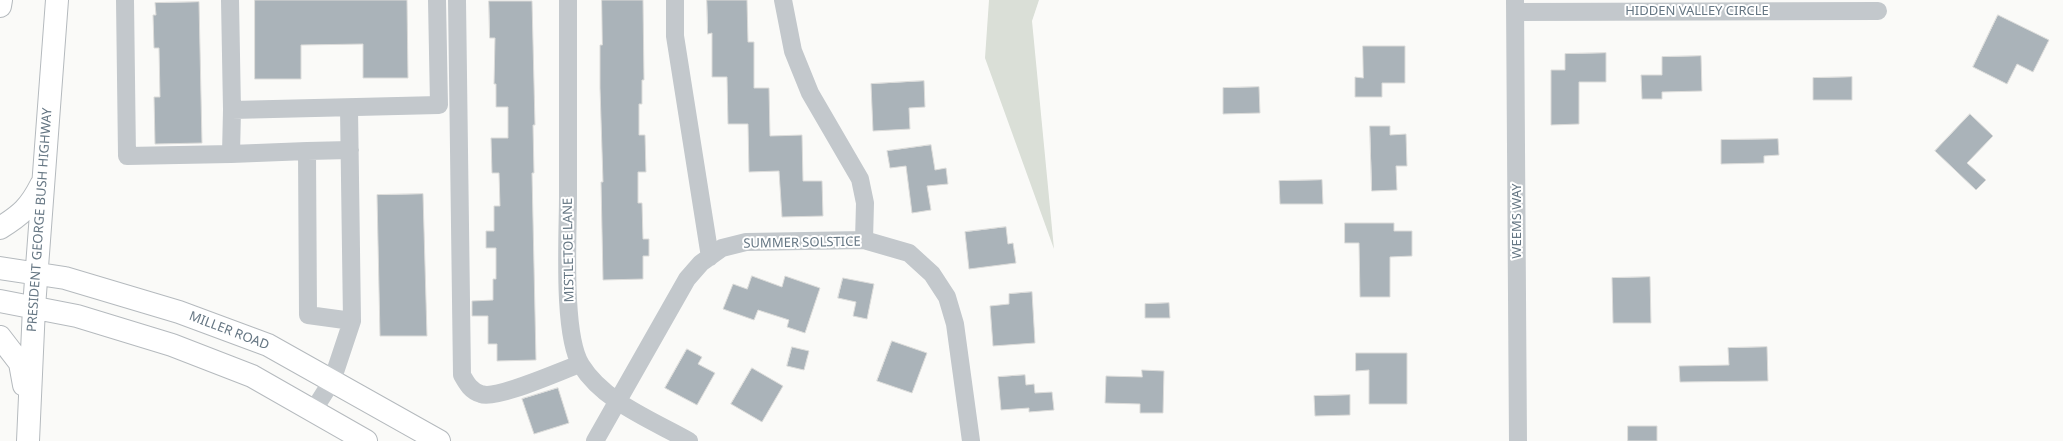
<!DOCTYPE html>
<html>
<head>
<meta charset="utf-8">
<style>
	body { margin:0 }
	canvas { display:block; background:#fafaf8 }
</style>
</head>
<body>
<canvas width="2063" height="441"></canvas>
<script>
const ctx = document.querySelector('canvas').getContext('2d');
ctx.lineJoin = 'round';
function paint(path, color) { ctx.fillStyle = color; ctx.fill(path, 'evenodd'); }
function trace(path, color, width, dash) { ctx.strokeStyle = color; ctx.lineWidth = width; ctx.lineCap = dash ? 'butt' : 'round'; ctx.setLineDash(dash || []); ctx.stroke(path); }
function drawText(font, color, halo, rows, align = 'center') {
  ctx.font = font + ' "Noto Sans",sans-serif'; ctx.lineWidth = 4; ctx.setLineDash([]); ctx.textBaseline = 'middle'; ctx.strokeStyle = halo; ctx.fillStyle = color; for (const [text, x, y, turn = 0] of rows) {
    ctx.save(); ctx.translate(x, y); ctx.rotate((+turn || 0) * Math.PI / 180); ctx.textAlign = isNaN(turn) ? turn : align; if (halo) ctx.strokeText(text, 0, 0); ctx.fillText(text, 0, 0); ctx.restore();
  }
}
paint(new Path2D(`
	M989 0H1039L1032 21 1054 249 985 58Z`), '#dadfd7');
const building = new Path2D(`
	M255 0H407L408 78H363V44L301 45V79H255Z
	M602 0H643L644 80H642V104H639V135H645L646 172H638V203H642L643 239H649V256H643V279L603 280 601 182H603L600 88V45H602Z
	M707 0H747L748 42H754V88H769L770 136 802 135 803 181H822L823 216 782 217 779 171 749 172 748 124H728L727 77H712V33L708 34Z
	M489 1H532L535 125H533L534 173H532L536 360 497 361V344H488V316H472V301L493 300V279H496V248H486V231H494V206H500L499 173H492L491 138H508V107H496V84H494L495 38H490Z
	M199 2 202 143 155 144 154 97H160L159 48H154L153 15H156L155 3Z
	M1998 15 2049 40 2033 72 2017 64 2007 84 1973 67Z
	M1363 46H1405V83H1382V97H1355V77L1363 78Z
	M1606 53V82H1579V124L1551 125V70H1565V54Z
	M1701 56 1702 91 1662 92V99H1642L1641 75H1662V57Z
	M1852 77V100H1813V78Z
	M924 81 925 107 909 108 910 129 873 131 871 84Z
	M1259 87 1260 113 1223 114V88Z
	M1970 114 1993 136 1967 163 1986 180 1976 190 1935 151Z
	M1370 126H1390V135L1406 134 1407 166H1396L1397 190 1372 191Z
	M1778 139 1779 155 1764 156V163L1721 164V140Z
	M931 145 935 170 946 168 948 184 927 186 931 210 912 213 906 166 890 168 887 151Z
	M1322 180 1323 204H1280L1279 181Z
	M423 194 427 336H380L377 195Z
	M1345 223H1394V231H1412V256L1390 257V297H1360L1359 243H1345Z
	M1006 227 1008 244 1013 243 1016 263 969 269 965 232Z
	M752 276 782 287 785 276 820 288 805 333 787 327 789 320 758 310 754 320 723 309 733 284 747 289Z
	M1650 277 1651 323H1613L1612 278Z
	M843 278 874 284 867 319 853 316 856 302 838 298Z
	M1032 292 1035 343 993 346 990 306 1009 304V294Z
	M1169 303 1170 318H1145V304Z
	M892 341 927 353 912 393 877 381Z
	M792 347 809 351 804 370 787 366Z
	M1767 347 1768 381 1680 382 1679 366 1729 365 1728 348Z
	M687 349 702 357 698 364 715 373 697 405 665 388Z
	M1356 353H1407V404H1369V370L1356 371Z
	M752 368 783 386 762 422 731 404Z
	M1142 370 1164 371 1163 413H1140V404L1105 403 1106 376 1142 377Z
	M1025 375 1026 385 1034 384 1035 393 1052 392 1054 410 1029 412V408L1001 410 998 377Z
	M558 388 569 423 534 434 522 399Z
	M1350 395V415L1315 416 1314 396Z
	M1628 426H1657V441H1628Z`);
paint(building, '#aab3b9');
trace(building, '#dcdcda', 1);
const major = new Path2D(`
	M0 228C21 215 30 207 41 185
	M0 268 65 278 179 312 268 345 439 441
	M0 301 77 316 172 345 252 376 366 441
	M0 337 20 363 24 385
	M28 441 34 307 57 0`);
const highway = new Path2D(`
	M0 6 1 0`);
trace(major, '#b5babe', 24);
trace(highway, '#b4b9bd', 24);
trace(new Path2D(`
	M125 0 127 156 231 154 232 110
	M230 0 232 110 439 105 437 0
	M457 0 462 375C467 384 471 391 481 394 497 400 562 370 580 364
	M568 0C568 66 568 131 568 197 568 235 562 334 581 365 604 402 652 420 689 441
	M675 0V36L710 257
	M783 0 793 51 810 93 860 179 865 203 864 240
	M1515 0 1518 441
	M1516 12 1878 11
	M307 151 350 150
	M231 154 307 151 308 315 352 321
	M313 411 332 381 352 321 349 108
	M595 441 687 279 701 263 722 248 746 242 864 240 909 253 932 274 947 297 955 324 971 441`), '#c3c8cc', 18);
trace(major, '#fff', 22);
trace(highway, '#fff', 22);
drawText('13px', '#657683', '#fff', [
	["HIDDEN VALLEY CIRCLE",1697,11],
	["PRESIDENT GEORGE BUSH HIGHWAY",40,220,-86],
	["WEEMS WAY",1517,221,-90],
	["SUMMER SOLSTICE",802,243,-1],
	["MISTLETOE LANE",569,250,-91],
	["MILLER ROAD",229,331,21]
]);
</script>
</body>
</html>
